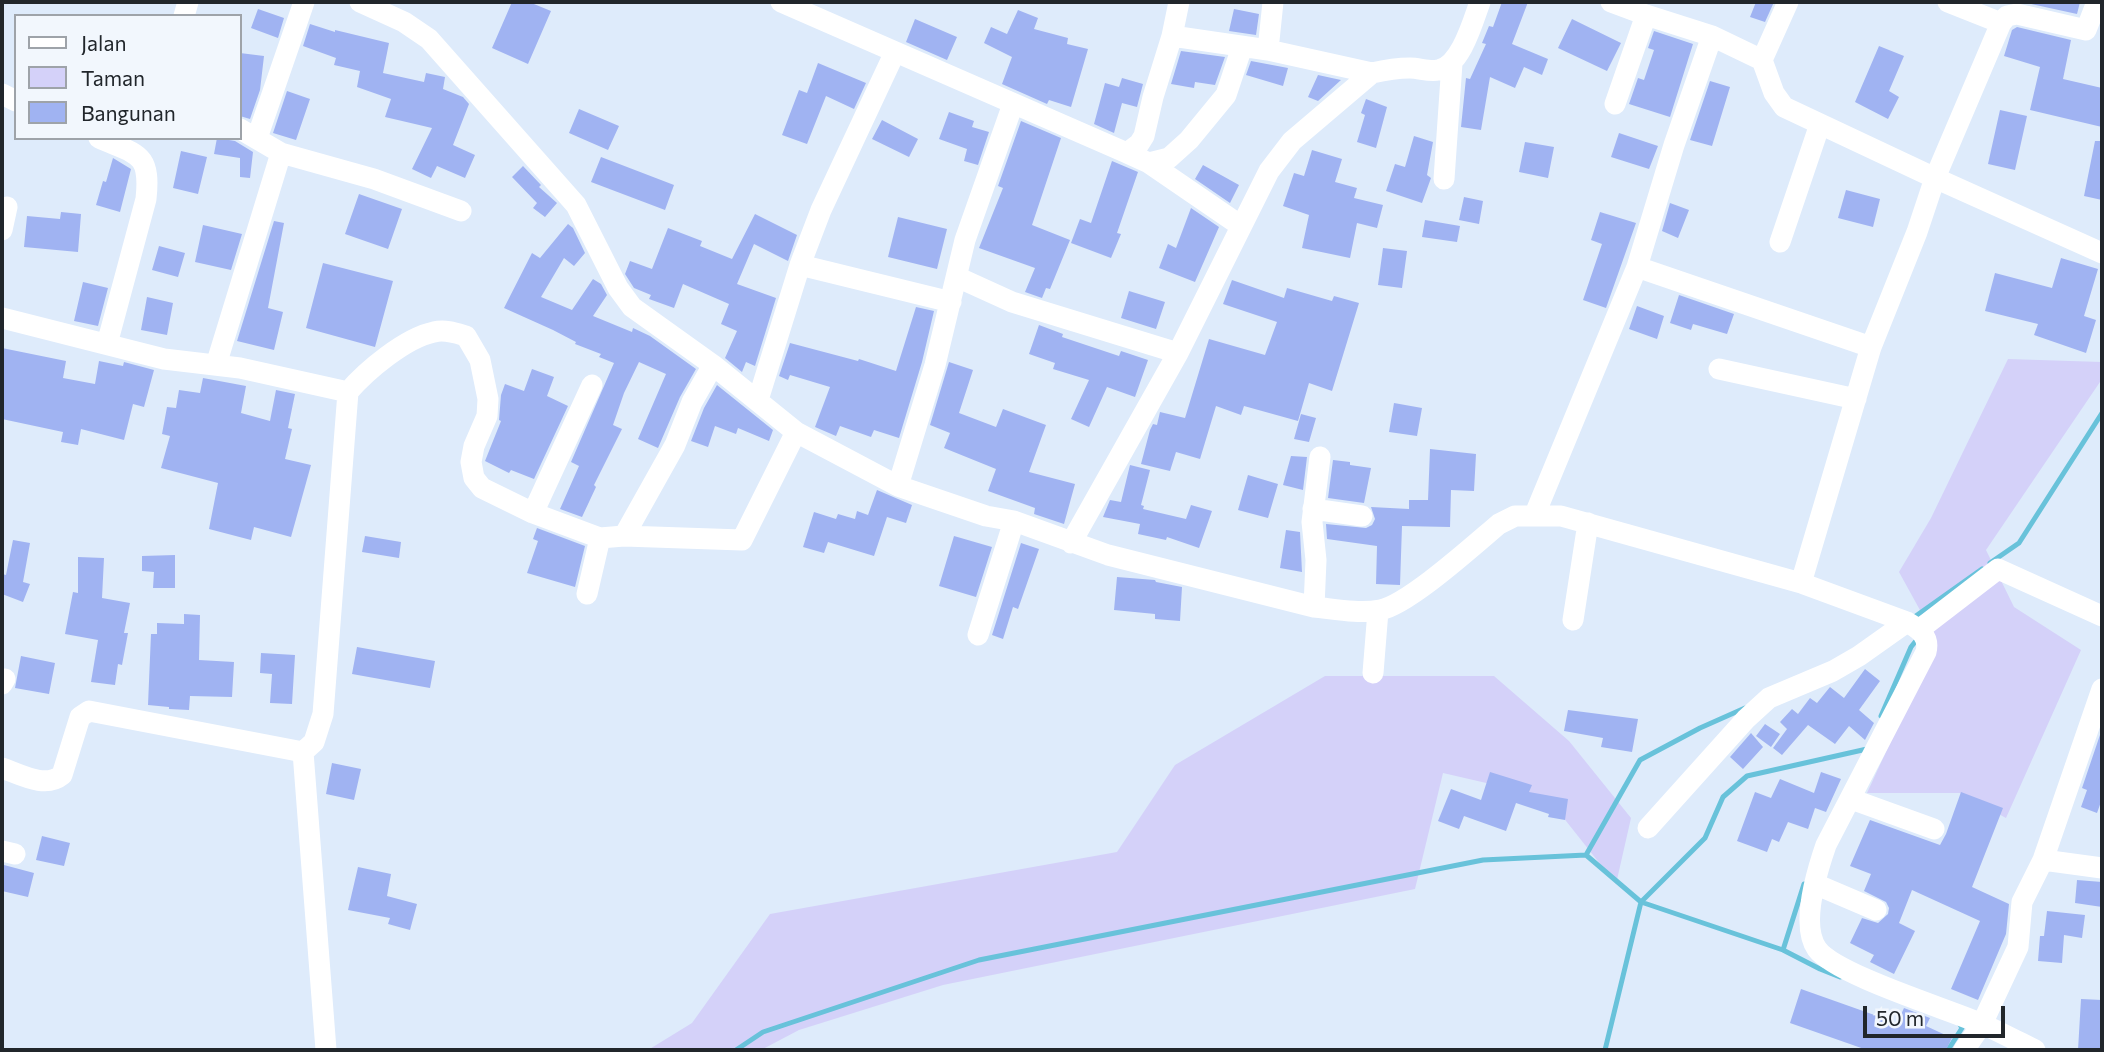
<!DOCTYPE html>
<html>
<head>
<meta charset="utf-8">
<style>
	body { margin:0 }
	#map { position:relative; width:2104px; height:1052px; overflow:hidden; background:#deebfb; font-family:Commissioner,sans-serif }
	canvas { display:block }
	.frame { position:absolute; inset:0; border:4px solid #21262b; pointer-events:none }
	.legend { position:absolute; left:14px; top:14px; width:228px; height:126px; box-sizing:border-box; background:#f2f7fd; border:2px solid #9ea3a9; margin:0; padding:9px 12px; list-style:none; font-size:21px; color:#21262b }
	.legend li { display:flex; align-items:center; gap:14px; height:35px }
	.legend b { width:35px; border:2px solid #9ea3a9 }
	.scale { position:absolute; left:1863px; top:1006px; width:142px; height:32px; box-sizing:border-box; border:4px solid #21262b; border-top:0; padding-left:9px; font-size:21px; line-height:24px; white-space:nowrap; color:#21262b; -webkit-text-stroke:5px #f2f7fd; paint-order:stroke }
</style>
</head>
<body>
<div id="map">
<canvas width="2104" height="1052"></canvas>
<div class="frame"></div>
<ul class="legend">
<li><b style="height:9px;background:#fff"></b>Jalan</li>
<li><b style="height:19px;background:#d4d1f9"></b>Taman</li>
<li><b style="height:19px;background:#a0b3f2"></b>Bangunan</li>
</ul>
<div class="scale">50 m</div>
</div>
<script>
const ctx = document.querySelector('canvas').getContext('2d');
ctx.lineJoin = 'round';
function paint(path, color) { ctx.fillStyle = color; ctx.fill(path, 'evenodd'); }
function trace(path, color, width, dash) { ctx.strokeStyle = color; ctx.lineWidth = width; ctx.lineCap = dash ? 'butt' : 'round'; ctx.setLineDash(dash || []); ctx.stroke(path); }
paint(new Path2D(`
	M2008 359 2102 362V379L1986 550 2014 607 2081 650 2006 818 1960 793H1867L1937 641 1899 572 1931 518Z
	M1325 676H1494L1569 741 1631 818 1616 884 1547 797 1443 773 1415 889 943 985 799 1030 761 1050H648L692 1023 770 914 1117 852 1175 765Z`), '#d4d1f9');
trace(new Path2D(`
	M1990 563 2019 543 2102 413
	M1913 618 1982 569
	M1881 716 1911 647 1919 637
	M1586 855 1640 760 1700 728 1745 708
	M1783 950 1804 884
	M736 1050 763 1032 979 960 1483 860 1586 855 1641 902 1783 950 1820 969 1840 977
	M1605 1050 1641 902 1705 838 1723 797 1747 776 1867 749
	M1948 1050 1962 1028 1959 1023`), '#68c2da', 5);
paint(new Path2D(`
	M512 2H529L551 11 528 64 492 48Z
	M1502 2H1528L1512 44 1548 59 1542 75 1524 67 1515 88 1490 77 1481 130 1461 127 1466 78 1470 79 1486 44 1482 43 1489 26 1493 27Z
	M1756 2H1774L1765 22 1750 17Z
	M2022 2H2080L2077 14Z
	M258 9 284 18 278 38 251 28Z
	M1234 9 1259 14 1256 35 1229 31Z
	M1018 10 1038 18 1034 29 1068 38 1067 44 1088 49 1071 107 1049 100 1047 104 1002 84 1012 57 984 43 991 27 1007 34Z
	M915 19 957 37 947 60 906 42Z
	M1572 19 1621 43 1607 71 1558 48Z
	M310 24 335 32V30L389 43 383 73 424 82 426 73 445 77 443 89 463 97 469 104 453 145 475 155 465 178 437 166 431 178 412 169 432 128 385 117 391 99 357 87 360 71 334 65 336 58 303 46Z
	M2017 27 2071 40 2063 79 2102 88V127L2030 110 2040 67 2004 56 2012 30Z
	M1654 31 1693 44 1670 117 1629 104 1638 78 1644 80 1654 50 1648 48Z
	M1879 46 1904 56 1889 91 1899 97 1888 119 1855 102Z
	M1181 51 1225 57 1215 85 1195 82 1194 88 1171 84Z
	M240 53 264 56 260 90 250 119 240 116Z
	M1251 61 1288 68 1283 86 1246 75Z
	M818 63 866 83 854 109 826 96 807 144 782 135 799 90 807 93Z
	M1318 75 1341 80 1318 101 1308 97Z
	M1122 78 1143 84 1137 107 1122 103 1114 133 1094 124 1105 83 1119 87Z
	M1710 81 1730 87 1712 146 1690 140Z
	M287 91 310 99 296 140 273 133Z
	M1366 99 1387 107 1376 148 1357 142 1365 115 1361 113Z
	M579 109 619 126 608 150 569 133Z
	M2000 110 2027 116 2015 170 1988 164Z
	M949 112 974 121 972 127 989 132 978 165 964 161 967 149 939 139Z
	M882 120 918 139 909 157 872 139Z
	M1021 121 1061 138 1032 225 1070 240 1050 289 1046 288 1042 298 1025 292 1035 268 979 248 1003 188 998 186Z
	M1619 133 1658 146 1649 169 1611 157Z
	M1414 136 1433 142 1427 175 1431 178 1422 203 1386 191 1395 164 1405 167Z
	M217 138 235 141 253 152 250 178 240 177V158L214 154Z
	M2095 141H2102V200L2084 196Z
	M1525 142 1554 147 1548 178 1519 172Z
	M1312 150 1342 159 1335 182 1357 188 1354 198 1383 205 1377 228 1357 223 1350 258 1302 248 1309 215 1283 206 1294 173 1304 176Z
	M181 151 207 157 198 194 173 188Z
	M601 157 674 185 665 210 591 182Z
	M113 158 131 169 120 212 96 205 103 181 106 182Z
	M1112 161 1138 172 1117 233 1121 234 1111 258 1071 243 1080 219 1091 223Z
	M1203 165 1239 185 1230 203 1195 179Z
	M523 166 541 185 539 187 557 203 545 217 533 208 537 203 512 177Z
	M1846 190 1880 199 1873 227 1838 218Z
	M359 194 402 209 388 249 345 234Z
	M1464 197 1483 201 1479 224 1459 220Z
	M1670 203 1689 210 1678 238 1662 231Z
	M1191 208 1219 227 1195 282 1159 268 1168 244 1176 248Z
	M61 212 81 214 78 252 24 247 27 216 60 219Z
	M1600 212 1636 223 1606 308 1583 300 1602 244 1591 240Z
	M755 214 797 235 788 261 754 244 737 284 776 298 755 366 746 362 742 372 725 358 737 331 721 324 729 304 683 284 674 308 649 299 651 295 634 288 625 274 630 261 652 269 668 228 702 241 700 246 732 259Z
	M898 217 947 229 937 269 888 257Z
	M1425 220 1460 226 1457 242 1422 237Z
	M274 221 284 223 268 308 283 312 274 350 237 341Z
	M568 224 573 228 585 253 574 266 564 258 541 297 572 310 593 279 601 284 607 295 593 316 632 332 633 328 650 336 696 369 680 397 658 448 638 439 666 374 639 362 624 393 613 425 622 429 594 485 596 487 582 517 560 509 579 466 571 462 614 363 599 357 601 354 575 344 576 342 553 330 504 308 532 253 540 258Z
	M203 225 242 234 231 270 195 262Z
	M159 246 185 253 178 277 152 270Z
	M1383 248 1407 251 1402 288 1378 285Z
	M2061 258 2098 269 2084 316 2096 320 2086 353 2034 335 2038 324 1985 311 1995 273 2052 288Z
	M323 263 393 281 375 347 306 328Z
	M1232 280 1284 298 1287 288 1332 301 1334 296 1359 303 1332 391 1309 383 1298 421 1244 406 1241 415 1216 406 1200 459 1176 452 1170 471 1141 464 1150 430 1153 424 1157 425 1160 412 1185 418 1209 339 1265 355 1277 322 1223 304Z
	M83 282 108 288 98 326 74 321Z
	M1129 291 1165 302 1156 329 1121 318Z
	M1679 295 1734 314 1727 334 1693 324 1691 330 1670 323Z
	M147 297 173 303 167 335 141 330Z
	M1637 306 1664 316 1657 339 1629 329Z
	M916 307 934 311 922 362 899 438 874 430 871 437 840 426 836 436 815 427 830 387 790 375 788 380 779 376 790 343 858 361 859 359 896 371Z
	M1039 325 1063 334 1062 337 1119 356 1121 351 1148 360 1135 397 1107 387 1089 427 1071 419 1089 380 1053 369 1055 363 1029 354Z
	M2 348 66 361 63 378 95 384 99 361 123 366 124 362 154 370 144 407 133 404 124 440 81 429 78 445 61 442 63 432 2 419Z
	M949 362 973 370 959 413 996 427 1003 409 1046 425 1029 472 1075 484 1064 524 1034 514 1035 508 988 491 996 469 944 448 950 433 930 425Z
	M532 369 554 377 547 396 568 406 534 479 511 470 509 473 485 461 501 421 499 420 501 395 505 384 524 391Z
	M203 378 246 386 241 413 270 421 276 390 295 394 288 428 292 429 285 459 311 465 291 537 254 527 251 540 209 529 218 483 161 468 170 436 162 434 167 407 176 408 179 390 200 393Z
	M717 385 773 430 769 441 738 428 736 434 715 426 708 447 691 441 704 408Z
	M1394 403 1422 408 1417 436 1389 432Z
	M1301 414 1316 418 1309 442 1294 439Z
	M1430 449 1476 454 1474 491 1451 490 1450 527 1402 526 1400 585 1376 584 1377 546 1327 539 1326 524 1366 528 1372 525 1375 519 1371 507 1409 509V500H1428Z
	M1291 456 1307 457 1303 490 1283 485Z
	M1333 460 1350 462V465L1371 468 1364 503 1328 498Z
	M1130 465 1150 470 1141 505 1144 506 1143 509 1186 519 1191 505 1212 511 1199 548 1167 537 1166 540 1138 534 1140 524 1103 517 1110 500 1121 502Z
	M1248 475 1278 484 1268 518 1238 510Z
	M877 490 912 505 906 523 887 517 874 556 828 542 824 553 803 547 814 512 836 519 838 514 855 519 857 511 868 515Z
	M537 528 585 546 575 587 527 573 538 541 533 539Z
	M1286 530 1300 532 1302 572 1280 568Z
	M365 536 401 542 399 558 362 552Z
	M954 536 992 547 976 597 939 586Z
	M13 540 30 543 23 582 30 584 23 602 2 594V574L6 575Z
	M1021 543 1039 549 1018 609 1013 607 1003 639 992 635Z
	M175 555V588H153L154 572 142 571V556Z
	M78 557 104 558 102 598 130 603 124 633H128L122 665 118 664 115 685 91 682 98 640 65 634 73 592 78 593Z
	M1117 577 1155 580 1156 582 1182 587 1180 621 1155 619V614L1114 610Z
	M184 614 200 615 199 660 234 662 232 697 190 696 189 710 169 709V707L148 705 151 634H157V623L184 624Z
	M357 647 435 661 430 688 352 674Z
	M261 653 295 655 292 704 270 703 272 674 260 673Z
	M21 656 55 663 49 694 15 688Z
	M1865 669 1880 681 1859 710 1874 723 1865 740 1849 726 1835 744 1808 725 1782 755 1773 748 1787 729 1780 722 1792 709 1798 714 1810 698 1817 703 1830 687 1844 698Z
	M1568 710 1638 719 1632 752 1601 747 1603 738 1564 731Z
	M1765 724 1780 734 1771 747 1756 736Z
	M2102 729V799L2097 813 2081 807 2087 790 2082 788Z
	M1751 733 1763 747 1743 769 1730 757Z
	M332 763 361 769 354 800 326 794Z
	M1490 772 1532 785 1529 792 1568 799 1565 820 1548 817 1549 814 1516 803 1506 831 1464 816 1459 829 1438 821 1451 789 1481 800Z
	M1821 772 1841 779 1826 812 1815 808 1808 829 1788 822 1779 842 1772 839 1767 852 1737 841 1755 792 1771 798 1780 779 1814 793Z
	M1961 792 2003 808 1972 887 2009 904 2006 934 1978 1000 1951 989 1980 921 1912 890 1899 923 1915 931 1894 974 1870 962 1874 955 1850 943 1862 918 1878 923 1888 914 1889 908 1886 902 1864 891 1871 874 1850 866 1870 820 1940 845 1946 834Z
	M42 836 70 843 64 866 36 860Z
	M4 865 34 873 28 897 2 891Z
	M358 867 391 874 387 896 417 904 410 930 388 924 390 918 348 910Z
	M2077 880 2102 882V907L2075 903Z
	M2047 911 2085 915 2082 938 2064 935 2062 963 2038 961 2040 936H2044Z
	M1801 989 1897 1023 1904 1008 1930 1018 1926 1026 1952 1038 1946 1050H1867L1790 1023Z
	M2081 999 2102 1000V1050H2078Z`), '#a0b3f2');
trace(new Path2D(`
	M360 2 404 22 429 39 576 205 618 288 632 307 713 365 796 432 898 486 986 516 1014 521 1108 555 1314 607C1334 609 1359 614 1380 610 1408 605 1474 545 1499 524L1515 516H1561L1801 583 1907 622C1919 629 1930 636 1926 652L1826 845C1817 871 1800 925 1817 949 1836 975 1948 1009 1982 1024 2000 1032 2017 1041 2035 1050
	M781 2 1127 153 1139 144 1144 136 1153 97 1172 36 1268 50 1372 73
	M1948 2 2001 23
	M184 16 188 2
	M1172 36 1179 2
	M1712 36 1762 60 1774 93 1784 107 1935 178 2102 253
	M1268 50 1273 2
	M1762 60 1788 2
	M2 94 16 101
	M1615 104 1646 15
	M240 129 281 153 374 179 461 211
	M99 138C137 155 151 152 146 199L107 344
	M257 138 304 2
	M1127 153 1149 163 1169 158 1189 140 1226 95 1242 47
	M1149 163 1241 226
	M1444 179 1452 63
	M2 230 7 207
	M1780 242 1820 124
	M800 265 951 302
	M1637 267 1871 347
	M957 277 1012 302 1178 353
	M2 318 164 359 240 368 348 392
	M216 365 281 153
	M1719 369 1856 399
	M758 400 800 265 821 210 895 52
	M898 486 935 365 965 240 1013 104
	M1313 509 1362 516
	M533 513 592 385
	M1535 514 1637 267 1674 145 1712 36 1646 15 1611 2
	M624 536 675 445 692 402 713 365
	M1071 543 1178 353 1269 171 1292 141 1372 73C1385 70 1397 68 1410 68 1419 68 1430 72 1438 70 1461 66 1473 21 1480 2
	M1801 583 1871 347 1917 232 1935 178 2001 23 2007 16 2017 14 2086 30 2097 2
	M587 594 600 538
	M1314 607 1316 560 1312 522 1320 457
	M1573 620 1588 523
	M1920 629 1998 569 2102 616
	M978 635 1014 521
	M1373 673 1378 611
	M2 684 5 679
	M303 752 326 1050
	M2 768C20 774 45 789 62 775L80 717 89 711 303 752 314 742 323 714 348 392C366 371 405 338 434 332 445 329 456 333 466 336L480 360 488 399 487 416 474 446 471 462 474 478 482 488 533 513 600 538 624 536 742 540 796 432
	M1851 799 1934 829
	M1648 828 1746 719 1769 698 1833 671 1859 656 1907 622
	M2 851 15 854
	M2043 860 2102 689
	M1815 884 1876 910
	M1964 1050 1982 1024 2018 947 2022 902 2043 860 2102 868`), '#fff', 21);
</script>
</body>
</html>
